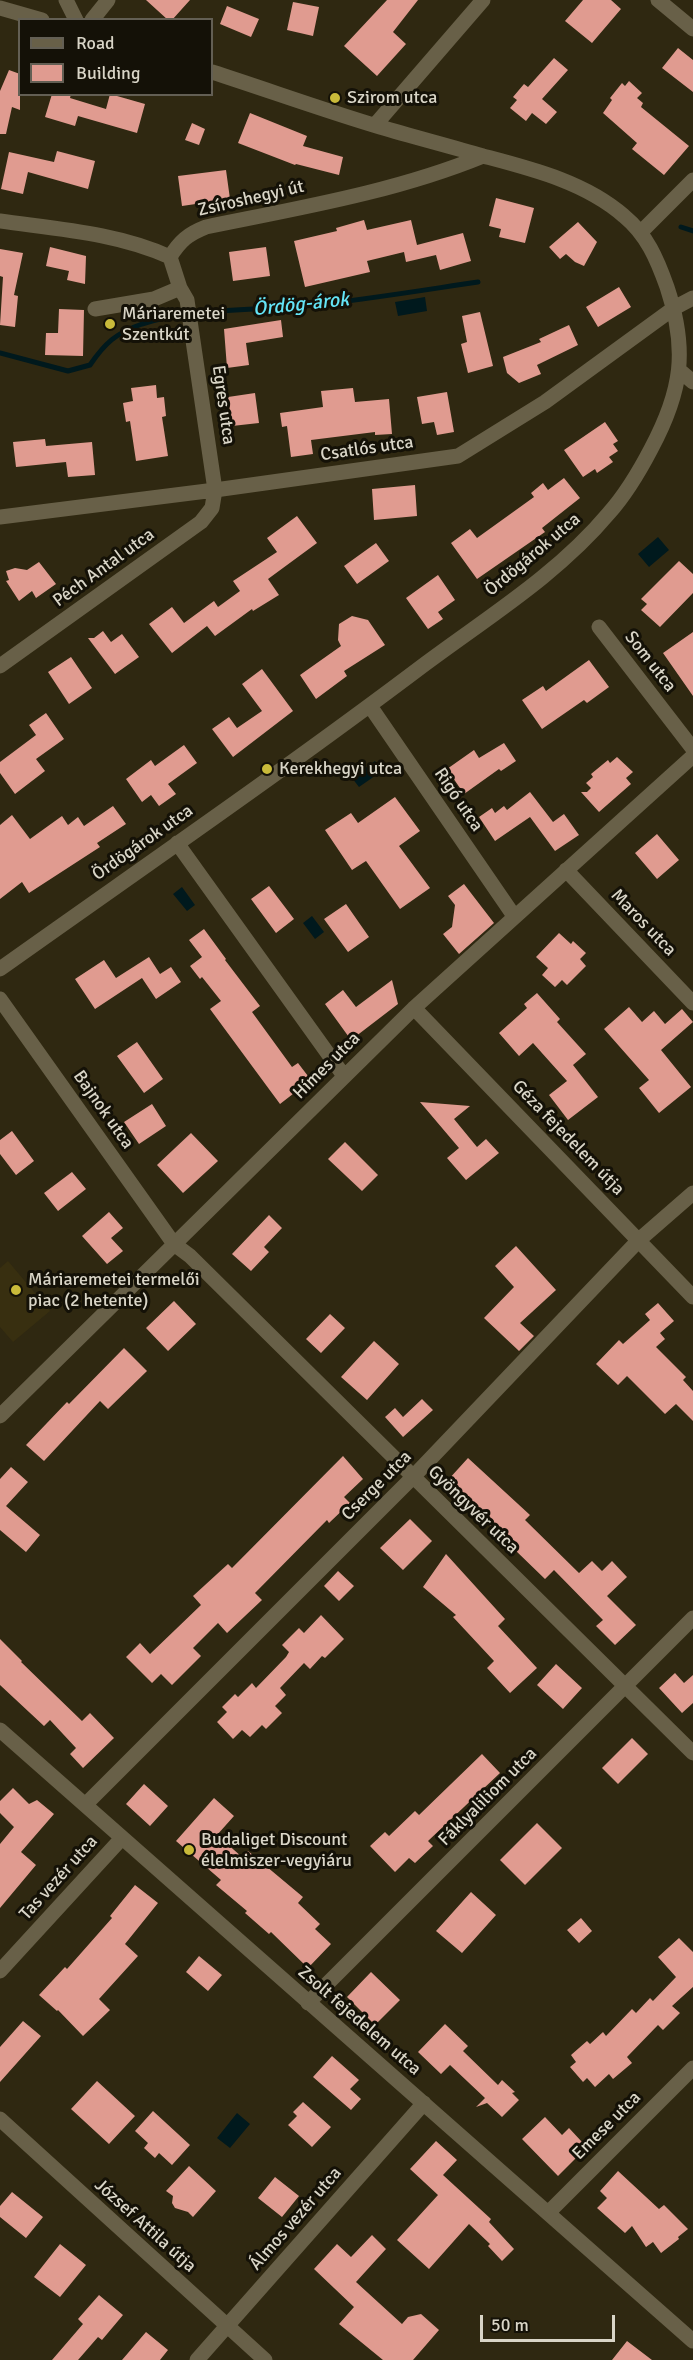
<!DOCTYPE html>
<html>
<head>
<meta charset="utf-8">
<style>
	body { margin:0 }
	#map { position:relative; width:693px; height:2360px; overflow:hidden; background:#2f2811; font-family:Signika,sans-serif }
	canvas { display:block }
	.legend { position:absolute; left:18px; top:18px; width:195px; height:78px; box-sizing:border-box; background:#141107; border:2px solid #635f54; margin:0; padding:8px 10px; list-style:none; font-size:18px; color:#d9d5c7 }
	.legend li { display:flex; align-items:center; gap:12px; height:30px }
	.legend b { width:30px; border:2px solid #635f54 }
	.scale { position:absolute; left:480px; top:2315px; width:135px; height:27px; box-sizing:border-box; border:3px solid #d9d5c7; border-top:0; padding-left:8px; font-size:18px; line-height:21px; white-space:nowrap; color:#d9d5c7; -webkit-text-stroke:4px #141107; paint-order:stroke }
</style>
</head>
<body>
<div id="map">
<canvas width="693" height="2360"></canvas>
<ul class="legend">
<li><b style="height:8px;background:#686048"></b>Road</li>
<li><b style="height:16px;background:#e09b90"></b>Building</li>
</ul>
<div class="scale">50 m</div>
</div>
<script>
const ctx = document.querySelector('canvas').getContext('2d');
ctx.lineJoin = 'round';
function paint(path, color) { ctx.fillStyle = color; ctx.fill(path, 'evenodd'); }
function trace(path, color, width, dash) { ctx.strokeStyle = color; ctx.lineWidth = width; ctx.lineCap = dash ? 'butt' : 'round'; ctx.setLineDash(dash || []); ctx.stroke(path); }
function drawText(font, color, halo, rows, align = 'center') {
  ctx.font = font + ' Signika,sans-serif'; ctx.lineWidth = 6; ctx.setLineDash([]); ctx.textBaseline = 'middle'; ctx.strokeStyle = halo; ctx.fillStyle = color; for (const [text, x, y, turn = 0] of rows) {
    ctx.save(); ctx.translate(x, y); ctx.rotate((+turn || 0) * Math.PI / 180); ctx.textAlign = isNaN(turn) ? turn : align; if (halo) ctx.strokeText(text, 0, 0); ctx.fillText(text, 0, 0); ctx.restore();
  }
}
paint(new Path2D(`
	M8 1261 50 1311 13 1342 0 1327V1268Z`), '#382f10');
paint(new Path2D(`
	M425 297 427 311 398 316 395 302Z
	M658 537 669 550 649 567 638 554Z
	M375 761 382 771 359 787 352 778Z
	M182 887 195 905 187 911 173 894Z
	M312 916 324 932 315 939 303 923Z
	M237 2113 250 2124 230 2148 217 2138Z`), '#00191d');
trace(new Path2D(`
	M681 227 693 231
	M0 353 68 371 90 365C105 343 116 333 142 324 195 307 259 311 315 305 369 299 424 290 478 282`), '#00191d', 5);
paint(new Path2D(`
	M146 0H190L172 20H168Z
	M387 0H418L393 32 406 44 377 76 344 46Z
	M583 0H611L621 9 592 43 565 21Z
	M293 2 319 7 313 36 287 30Z
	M227 6 259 19 251 37 220 24Z
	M678 48 693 60V92L662 68Z
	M554 58 568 70 542 99 557 112 546 124 532 113 526 121 510 108 517 100 513 97 524 84 528 87Z
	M9 70 20 74V110L12 107 6 134H0V91Z
	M629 81 642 93 637 98 643 103 641 107 689 146 664 175 632 149 637 143 603 113 612 100 610 98 622 83 625 86Z
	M52 94H71L70 98 106 109 110 94 145 104 137 133 78 116 75 126 45 117Z
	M250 113 307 136 303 146 343 157 339 175 296 164 295 165 238 143Z
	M192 123 205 129 199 145 185 140Z
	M57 151 95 161 88 189 28 172 23 194 1 189 9 152 54 162Z
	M226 170 230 199 182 206 178 176Z
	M496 198 534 208 525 243 499 237 501 229 489 226Z
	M364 220 367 230 411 220 417 245 463 233 471 261 440 270 436 255 406 262 404 252 367 261 370 272 305 287 294 241 337 231 336 228Z
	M578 222 597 242 584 266 575 262 566 254 560 259 549 247Z
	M50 247 86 256 85 284 67 280 69 271 46 266Z
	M266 247 270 276 233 281 229 252Z
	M0 249 23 253 14 295 18 296 15 327 0 325 3 277 0 276Z
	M619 287 631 307 598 327 586 307Z
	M59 309 84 310 83 356 45 355 46 333H58Z
	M480 312 493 366 468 373 461 344 467 342 462 316Z
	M281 320 283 337 246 343 249 365 227 368 224 329Z
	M569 325 578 345 537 365 541 374 519 383 507 373 503 357 541 342 539 339Z
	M156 385 157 398 164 397 166 416 162 417 168 456 136 461 130 421 126 422 123 403 133 401 131 388Z
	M353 388 355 402 389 399 392 434 375 435V432L311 440 313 454 291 457 287 426 282 427 280 413 323 407 321 391Z
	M447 392 454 432 437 435 434 422 422 424 417 397Z
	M255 393 259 423 232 426 228 397Z
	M605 422 618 441 613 444 618 451 609 457 613 462 597 473 595 469 583 477 564 450Z
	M45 439 46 446 92 442 95 475 68 477 66 462 16 467 13 442Z
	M564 478 580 498 542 528 545 532 477 579 451 543 470 529 477 538 534 497 531 493 543 483 548 490Z
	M415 485 417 516 374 520 372 489Z
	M297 516 317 543 268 579 279 595 253 611 252 609 215 636 207 626 172 653 149 624 172 607 184 623 214 601 218 607 240 591 233 581 277 552 267 538Z
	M376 543 389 561 357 584 344 566Z
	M679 561 693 574V593L660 627 641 610 647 604 641 599Z
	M39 562 56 584 36 598 32 591 19 601 6 581 9 580 6 571 15 568 27 570Z
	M438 575 455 600 438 612 443 619 428 629 406 598Z
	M352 616 368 620 385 645 344 671 347 676 316 699 300 675 341 646 338 640 339 624Z
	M103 631 111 642 122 634 139 657 115 674 88 638H94Z
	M693 632V696L663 653Z
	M71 657 92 688 69 704 48 672Z
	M589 660 609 687 587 703 584 700 542 729 522 700 543 686 546 691Z
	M262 669 293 711 233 757 212 729 229 717 237 728 262 711 242 684Z
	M46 713 64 739 36 759 45 771 15 794 0 773V762L36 735 29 725Z
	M504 743 516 761 501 771 499 769 464 794 447 769 474 750 479 758Z
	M184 745 197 763 168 784 176 794 159 806 151 795 142 802 126 779 151 760 155 766Z
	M617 757 633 772 626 778 631 784 599 812 581 792H587L591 788 586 783 593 777 591 774 608 760 610 763Z
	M530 792 553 822 564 814 579 835 555 851 530 817 495 841 479 817 492 808 495 813 504 806 507 810Z
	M395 797 420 831 399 846 430 888 400 909 366 861 352 870 325 830 351 813 358 823Z
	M113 806 126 824 97 843 100 847 29 893 22 882 0 899V825L12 815 30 839 62 816 68 825 78 817 84 826Z
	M657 834 679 860 657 879 635 853Z
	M464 884 494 923 459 954 443 934 452 927 455 905 448 896Z
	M269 886 294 919 276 933 251 899Z
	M346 904 369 937 348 952 324 919Z
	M204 929 226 959 225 960 260 1006 252 1012 292 1067 298 1063 311 1080 280 1104 210 1009 221 1001 202 977 200 979 190 966 202 957 189 940Z
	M559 933 571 944 573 941 586 953 580 959 586 966 567 985 562 980 555 987 542 975 548 968 536 957Z
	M149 957 160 974 171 967 181 982 156 999 142 978 95 1009 75 979 104 960 116 978Z
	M392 980 398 1004 351 1040 325 1004 343 990 356 1007Z
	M537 993 560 1019 557 1022 586 1054 573 1065 598 1097 568 1120 549 1095 567 1081 533 1043 519 1056 499 1033 527 1008 524 1004Z
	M629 1007 642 1022 654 1011 665 1024 682 1009 693 1022 661 1050 691 1087 659 1113 639 1088 649 1080 604 1029Z
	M137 1042 163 1079 144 1093 117 1056Z
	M420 1102 470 1106 454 1119 477 1147 486 1139 499 1153 466 1180 447 1158 459 1148Z
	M152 1104 166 1126 139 1144 124 1122Z
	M12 1131 34 1161 16 1175 0 1154V1140Z
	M191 1133 218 1161 183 1193 157 1165Z
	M345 1142 378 1175 362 1191 328 1159Z
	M72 1172 86 1189 58 1211 44 1193Z
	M109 1212 123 1228 111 1238 123 1251 107 1264 82 1236Z
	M269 1215 282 1228 264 1247 269 1252 251 1271 232 1254Z
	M516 1246 556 1290 520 1323 534 1336 519 1351 484 1318 514 1287 495 1266Z
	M174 1301 196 1324 168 1351 146 1328Z
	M658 1303 674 1321 660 1333 665 1339 656 1347 686 1377 683 1380 693 1391V1421L676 1404 665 1414 627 1376 618 1385 596 1364 619 1340 623 1344 650 1320 645 1314Z
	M330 1314 345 1328 321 1353 306 1339Z
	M374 1341 399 1364 367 1400 341 1377Z
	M124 1348 147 1371 108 1409 100 1401 44 1461 26 1445 67 1402 69 1404Z
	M422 1399 433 1410 403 1437 385 1417 395 1408 403 1417Z
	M343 1456 363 1479 344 1497 350 1503 329 1523 327 1520 255 1593 262 1600 227 1633 218 1623 193 1648 201 1656 172 1685 161 1674 152 1683 126 1657 140 1643 150 1654 201 1605 193 1596 228 1564 232 1568Z
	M468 1458 530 1515 525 1520 579 1573 592 1561 602 1571 612 1561 627 1577 607 1596 636 1625 615 1645 596 1626 603 1620 554 1570 545 1579 484 1520 487 1517 448 1480Z
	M11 1467 28 1482 6 1506 40 1535 26 1552 0 1530V1479Z
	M410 1519 432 1541 403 1570 380 1548Z
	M446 1554 505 1619 498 1626 537 1668 510 1693 487 1668 494 1661 453 1617 456 1615 423 1587Z
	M338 1571 354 1586 339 1601 324 1586Z
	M321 1615 344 1639 325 1658 322 1656 310 1669 304 1663 280 1688 286 1695 275 1706 282 1713 266 1729 262 1725 250 1737 242 1730 233 1739 217 1722 227 1712 222 1707 235 1694 238 1697 252 1683 256 1688 286 1657 289 1652 282 1645 299 1628 304 1633Z
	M0 1639 22 1661 21 1662 82 1721 90 1713 114 1738 83 1768 70 1754 76 1748 50 1720 44 1726 0 1685Z
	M556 1664 582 1688 563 1709 537 1685Z
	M675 1673 684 1683 693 1675V1703L682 1713 659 1688Z
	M632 1738 648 1754 618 1784 602 1768Z
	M482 1754 500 1773 428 1841 433 1846 415 1863 409 1858 395 1872 370 1846 385 1832 389 1836 415 1811 419 1815Z
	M144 1784 168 1806 150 1826 126 1804Z
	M13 1788 29 1804 37 1800 54 1814 21 1852 36 1865 0 1908V1844L14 1827 0 1813V1801Z
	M214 1798 234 1816 217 1835 242 1857 248 1851 303 1897 298 1903 320 1924 315 1929 331 1944 308 1968 271 1932 269 1934 245 1913 247 1911 216 1885 221 1880 176 1841Z
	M537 1823 562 1848 525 1885 500 1860Z
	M135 1885 158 1903 125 1944 138 1956 99 1999 110 2010 83 2036 58 2010 57 2011 39 1995 65 1967 67 1969 112 1918 110 1916Z
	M471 1892 496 1915 462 1953 436 1931Z
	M581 1918 592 1931 579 1943 567 1930Z
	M679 1938 693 1952V1987L672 2006 680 2013 663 2030 658 2025 627 2057 632 2063 613 2079 609 2074 595 2087 587 2078 583 2082 570 2067 576 2062 571 2055 587 2041 590 2044 603 2032 606 2036 632 2009 636 2013 650 1998 653 2001 676 1977 658 1957Z
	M199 1956 222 1975 208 1991 186 1972Z
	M371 1972 400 2000 375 2025 347 1997Z
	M23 2021 41 2036 0 2082V2047Z
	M445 2024 468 2046 463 2051 498 2085 502 2080 515 2092 512 2093 519 2100 502 2117 487 2103 476 2107 485 2098 450 2065 441 2074 418 2052Z
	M332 2056 359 2080 350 2089 361 2099 351 2110 313 2077Z
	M97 2081 135 2116 109 2144 71 2109Z
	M303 2102 331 2127 312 2147 288 2125 297 2116 293 2112Z
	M153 2111 190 2145 172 2165 159 2153 155 2158 144 2148 148 2143 135 2131Z
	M545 2117 562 2135 569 2128 582 2142 579 2145 584 2150 558 2176 522 2139Z
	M436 2141 457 2160 443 2175 491 2219 489 2222 514 2249 502 2261 488 2246 490 2244 469 2224 429 2269 397 2240 438 2195 410 2169Z
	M189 2166 216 2191 193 2217 188 2212 175 2208 172 2203 173 2196 166 2191Z
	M618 2171 659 2209 664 2205 688 2229 678 2237 679 2239 661 2253 653 2242 646 2247 632 2226 625 2233 597 2208 607 2198 600 2191Z
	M275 2177 299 2196 282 2217 258 2198Z
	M12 2192 43 2217 26 2238 0 2217V2206Z
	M372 2235 386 2249 356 2282 402 2324 408 2317 421 2314 439 2330 413 2360H383L339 2324 354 2307 314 2269 337 2244 351 2257Z
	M60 2244 86 2265 60 2297 34 2277Z
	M99 2295 123 2315 102 2340 98 2337 78 2360H52L83 2324 78 2319Z
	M146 2332 168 2350 160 2360H122Z
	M627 2341 652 2360H612Z`), '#e09b90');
trace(new Path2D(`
	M66 0 76 20
	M658 0 693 29
	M0 8 42 20
	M92 20 108 0
	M375 125 483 0
	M0 221C57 229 118 233 170 257
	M641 232 693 180
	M170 257C180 241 188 234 206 227 299 208 395 192 483 156
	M95 309 154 299 180 288
	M679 370 693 382
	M0 517 215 490 458 456 545 402 674 308 693 298
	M599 627 693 749
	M0 666 201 522 212 508 215 490 187 300 180 288 170 257
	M370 706 514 916
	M177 843 344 1076
	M566 870 693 1003
	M0 969C142 868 286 769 425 664 488 617 558 574 609 513 626 494 639 472 651 449 682 391 688 350 667 287 657 259 647 235 624 216 585 182 532 169 483 156 449 146 414 137 380 127 323 110 268 90 212 72
	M0 999 174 1244 190 1256 693 1753
	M414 1008 693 1297
	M0 1416 414 1008 693 756
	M0 1730 693 2341
	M86 1804 412 1478 639 1240 693 1193
	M0 1971 122 1838
	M308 2003 693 1618
	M0 2119 265 2360
	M548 2213 693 2068
	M197 2360 424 2103`), '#686048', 15);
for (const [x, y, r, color] of [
	[335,98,6,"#c9ba3a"],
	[110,324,6,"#c9ba3a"],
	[267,769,6,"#c9ba3a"],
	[16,1290,6,"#c9ba3a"],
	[189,1850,6,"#c9ba3a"]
]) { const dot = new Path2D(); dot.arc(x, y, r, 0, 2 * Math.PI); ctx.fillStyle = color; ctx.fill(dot); trace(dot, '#141107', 2); }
drawText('18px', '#d9d5c7', '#141107', [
	["Szirom utca",347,98],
	["Máriaremetei",122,314],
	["Szentkút",122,335],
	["Kerekhegyi utca",279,769],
	["Máriaremetei termelői",28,1280],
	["piac (2 hetente)",28,1301],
	["Budaliget Discount",201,1840],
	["élelmiszer-vegyiáru",201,1861]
], 'left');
drawText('18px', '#d9d5c7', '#141107', [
	["Zsíroshegyi út",251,199,-13],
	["Egres utca",223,405,82],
	["Csatlós utca",367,449,-8],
	["Ördögárok utca",533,555,-40],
	["Péch Antal utca",104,568,-36],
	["Som utca",650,662,52],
	["Rigó utca",458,800,56],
	["Ördögárok utca",143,843,-35],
	["Maros utca",643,923,46],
	["Hímes utca",327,1066,-45],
	["Bajnok utca",103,1110,55],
	["Géza fejedelem útja",568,1138,46],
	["Cserge utca",377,1486,-45],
	["Gyöngyvér utca",473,1510,44],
	["Fáklyaliliom utca",488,1797,-45],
	["Tas vezér utca",59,1878,-48],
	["Zsolt fejedelem utca",359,2021,41],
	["Emese utca",607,2126,-45],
	["Álmos vezér utca",296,2219,-49],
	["József Attila útja",145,2226,42]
]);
drawText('italic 20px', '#64e5f7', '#141107', [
	["Ördög-árok",301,305,-6]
]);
</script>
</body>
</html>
